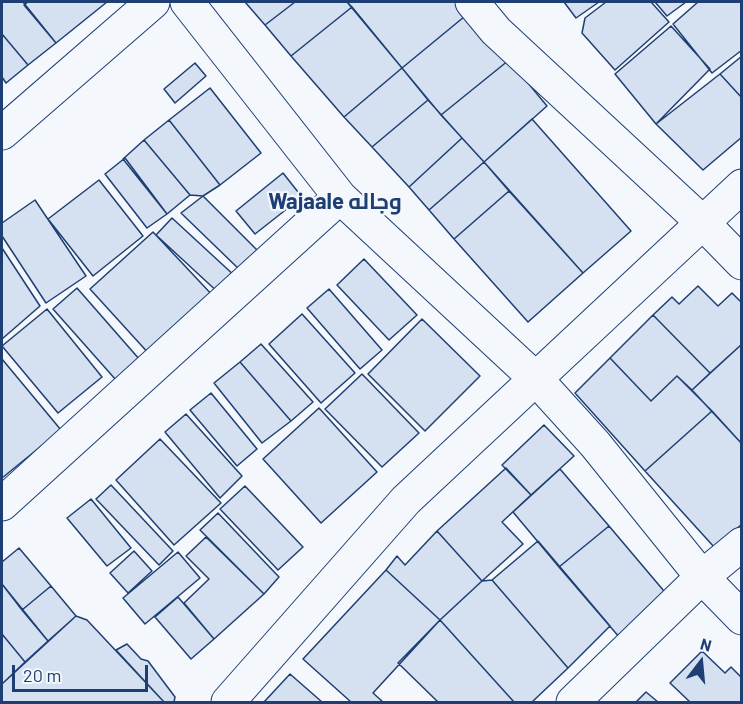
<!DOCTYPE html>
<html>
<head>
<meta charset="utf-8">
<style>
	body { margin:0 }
	#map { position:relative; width:743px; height:704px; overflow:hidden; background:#f4f7fb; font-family:Barlow,sans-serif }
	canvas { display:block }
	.frame { position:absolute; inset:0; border:3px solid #1d3f73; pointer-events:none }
	.north { position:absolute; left:671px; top:632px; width:60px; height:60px; -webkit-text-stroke:4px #f4f7fb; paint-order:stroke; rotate:16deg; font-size:16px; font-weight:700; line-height:24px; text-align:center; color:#1d3f73 }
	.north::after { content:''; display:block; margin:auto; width:21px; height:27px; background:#1d3f73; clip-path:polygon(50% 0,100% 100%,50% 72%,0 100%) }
	.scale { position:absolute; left:12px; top:665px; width:136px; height:27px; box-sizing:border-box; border:3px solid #1d3f73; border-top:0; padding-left:8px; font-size:18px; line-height:21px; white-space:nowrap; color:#1d3f73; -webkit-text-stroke:4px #f4f7fb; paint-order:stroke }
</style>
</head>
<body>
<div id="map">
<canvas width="743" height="704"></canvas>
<div class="frame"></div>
<div class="north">N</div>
<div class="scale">20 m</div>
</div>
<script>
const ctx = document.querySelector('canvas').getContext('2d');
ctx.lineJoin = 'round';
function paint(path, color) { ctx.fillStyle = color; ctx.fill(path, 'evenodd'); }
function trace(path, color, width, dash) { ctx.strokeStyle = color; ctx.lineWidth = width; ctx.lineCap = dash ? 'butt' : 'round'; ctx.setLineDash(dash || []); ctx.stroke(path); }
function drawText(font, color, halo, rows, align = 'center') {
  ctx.font = font + ' Barlow,Cairo,sans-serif'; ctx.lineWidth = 4.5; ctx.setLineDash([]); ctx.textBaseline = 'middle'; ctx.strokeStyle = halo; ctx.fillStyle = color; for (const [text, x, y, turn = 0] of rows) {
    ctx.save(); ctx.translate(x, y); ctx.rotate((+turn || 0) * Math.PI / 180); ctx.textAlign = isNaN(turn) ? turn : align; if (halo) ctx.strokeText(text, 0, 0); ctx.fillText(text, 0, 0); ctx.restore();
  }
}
const building = new Path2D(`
	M2 2H23L56 43 28 65 2 34Z
	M28 2H107L56 43 24 5Z
	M245 2H295L265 25Z
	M295 2H347L352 7 291 56 265 25Z
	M347 2H461L470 12 402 68Z
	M564 2H599L576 18Z
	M606 2H651L669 22 615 70 582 33 585 18Z
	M655 2H686L667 16Z
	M698 2H742V50L712 73 673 24Z
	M352 7 402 68 344 117 291 56Z
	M470 12 509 60 441 115 402 68Z
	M671 26 710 69 656 124 615 74Z
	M2 34 28 65 6 83 2 77Z
	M742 56V98L720 74Z
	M509 60 547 106 484 162 441 115Z
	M195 63 206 76 175 103 164 89Z
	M402 68 428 100 372 147 344 117Z
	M720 74 742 98V137L703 170 656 124Z
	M210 88 261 153 220 185 169 120Z
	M428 100 462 138 409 187 372 147Z
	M532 119 631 231 583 273 484 162Z
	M169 120 220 185 203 196 190 195 144 140Z
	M462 138 484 162 429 210 409 187Z
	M144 140 190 195 167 214 123 159Z
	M125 158 167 214 147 228 105 174Z
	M484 162 509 191 454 239 429 210Z
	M283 173 302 197 255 234 236 211Z
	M99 180 143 236 93 276 48 219Z
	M509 191 583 273 528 322 454 239Z
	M203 196 264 257 243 273 181 213Z
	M35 200 86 276 46 303 2 236V223Z
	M172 218 236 277 221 295 156 235Z
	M153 232 215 298 151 356 90 289Z
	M2 248 40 306 2 339Z
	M364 259 417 315 389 340 337 285Z
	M698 286 718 306 732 293 742 303V344L710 373 653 315 672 297 679 304Z
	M77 288 140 360 116 380 53 309Z
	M329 289 382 350 360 369 307 308Z
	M47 309 102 377 58 413 2 346Z
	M302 314 355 373 321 403 269 344Z
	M653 315 710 373 692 390 677 376 651 401 610 358Z
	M422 319 480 376 425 431 368 374Z
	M261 344 313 402 291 421 240 362Z
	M742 344V444L692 390Z
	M610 358 651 401 677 376 712 411 645 471 575 393Z
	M2 359 61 430 2 478Z
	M240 362 291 421 262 443 214 383Z
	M362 374 419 433 382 467 325 409Z
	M211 393 257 449 237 466 190 410Z
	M319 408 377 472 321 523 263 459Z
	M712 411 742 444V524L715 548 645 471Z
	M186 414 242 476 220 498 165 432Z
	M544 425 574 456 531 495 502 465Z
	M160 439 221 503 174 545 116 480Z
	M506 468 531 495 502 522 523 544 482 581 437 531Z
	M560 469 609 526 559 567 513 512Z
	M111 485 173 551 159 565 96 499Z
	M245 486 303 547 278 570 220 509Z
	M91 499 131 548 107 566 67 518Z
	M218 513 279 577 264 594 200 530Z
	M609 526 669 597 620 638 559 567Z
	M437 531 482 581 440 620 386 570 397 556 405 565Z
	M206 537 264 594 214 639 184 603 209 579 186 556Z
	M538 541 610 626 568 668 492 580Z
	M19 548 51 586 22 610 2 584V562Z
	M134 551 152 571 128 593 110 573Z
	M178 552 200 578 145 624 123 598Z
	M386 570 440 620 373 693 383 702H351L303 659Z
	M492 580 568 668 532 702H514L440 620 482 581Z
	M2 584 48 641 25 662 2 634Z
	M51 586 76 616 48 641 22 610Z
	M178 597 214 639 191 659 155 617Z
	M76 616 87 620 164 702H2V684Z
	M440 620 514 702H438L398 663Z
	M2 634 25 662 2 684Z
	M127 644 141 659 148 661 175 697 174 702H164L116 650Z
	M702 651 725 673 731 667 742 678V702H690L670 683Z
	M290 674 322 702H264Z
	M646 692 658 702H636Z`);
paint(building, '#d5e0f0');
trace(building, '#1d3f73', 1.5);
const street = new Path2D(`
	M187 2 340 197 537 380 595 444 702 577 742 618
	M472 2 496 31 702 222 742 263
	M2 133 153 2
	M2 504 340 197
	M228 702 406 500 742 186
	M573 702 702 577 742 544`);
trace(street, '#1d3f73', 35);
trace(street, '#f4f7fb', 33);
drawText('bold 22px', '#1d3f73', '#f4f7fb', [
	["Wajaale وجاله",335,202]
]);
</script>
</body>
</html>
